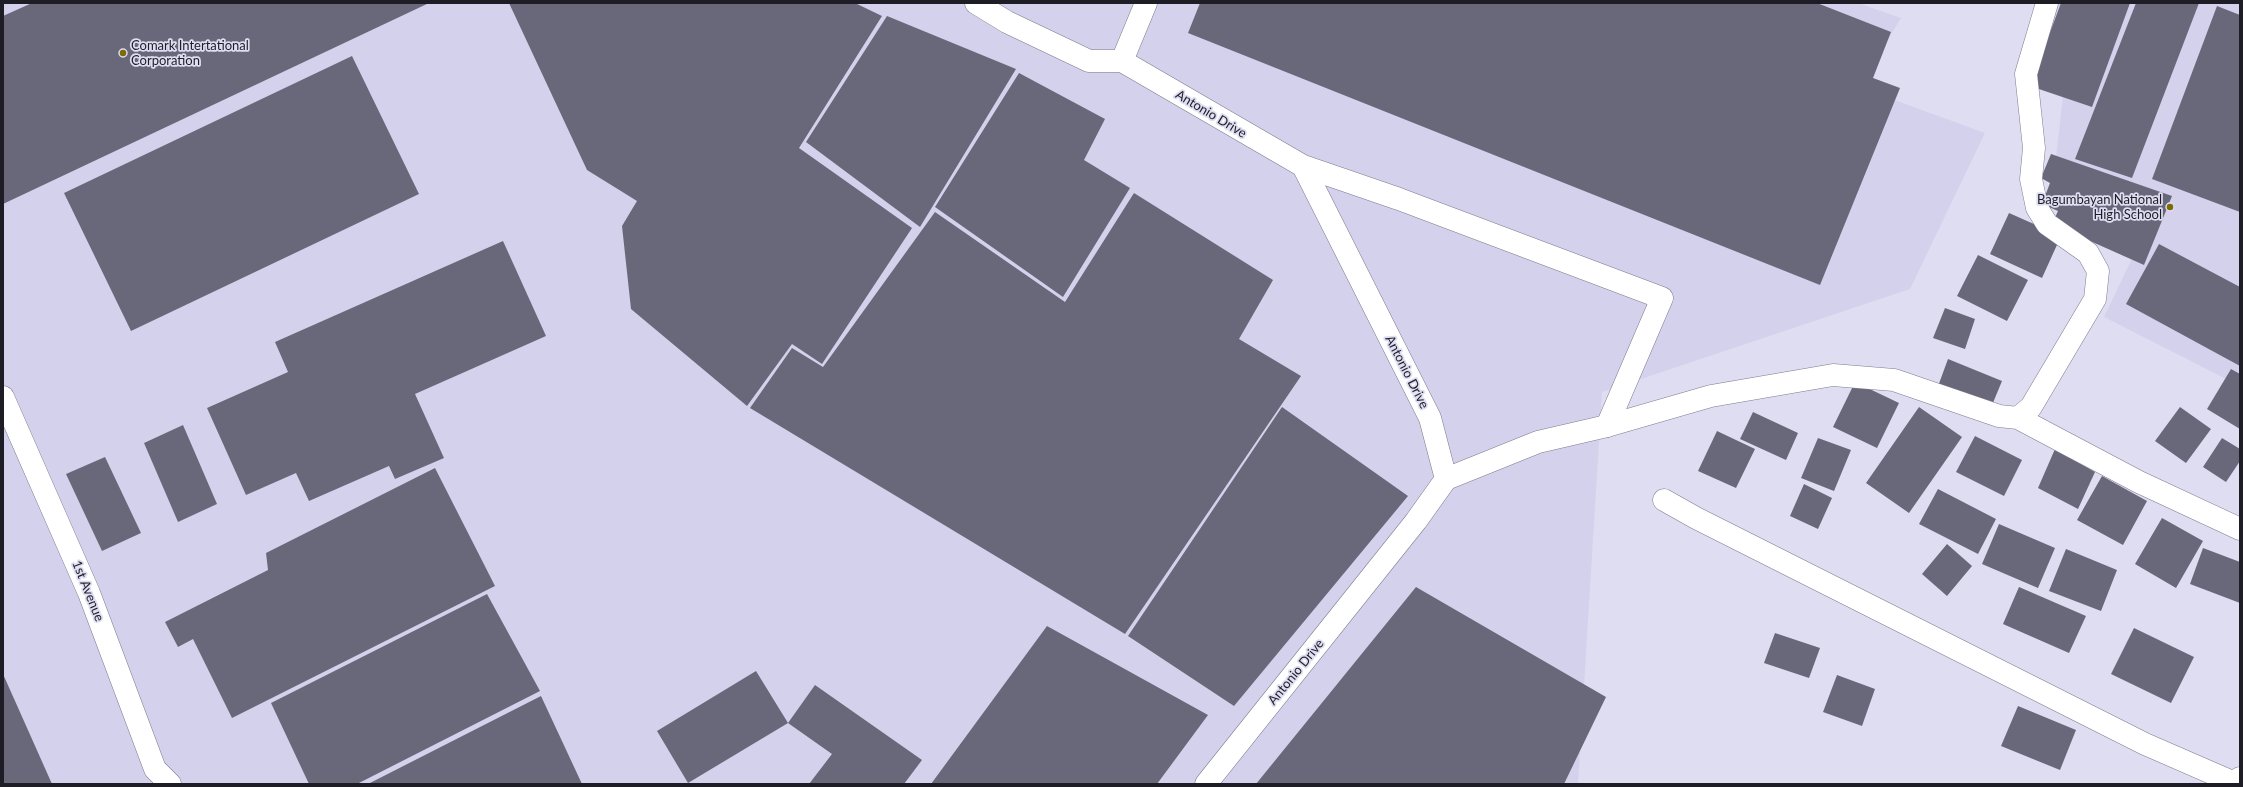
<!DOCTYPE html>
<html>
<head>
<meta charset="utf-8">
<style>
	body { margin:0 }
	#map { position:relative; width:2243px; height:787px; overflow:hidden; background:#dfddf2; font-family:Lato,sans-serif }
	canvas { display:block }
	.frame { position:absolute; inset:0; border:4px solid #1e1d25; pointer-events:none }
</style>
</head>
<body>
<div id="map">
<canvas width="2243" height="787"></canvas>
<div class="frame"></div>
</div>
<script>
const ctx = document.querySelector('canvas').getContext('2d');
ctx.lineJoin = 'round';
function paint(path, color) { ctx.fillStyle = color; ctx.fill(path, 'evenodd'); }
function trace(path, color, width, dash) { ctx.strokeStyle = color; ctx.lineWidth = width; ctx.lineCap = dash ? 'butt' : 'round'; ctx.setLineDash(dash || []); ctx.stroke(path); }
function drawText(font, color, halo, rows, align = 'center') {
  ctx.font = font + ' Lato,sans-serif'; ctx.lineWidth = 3.5; ctx.setLineDash([]); ctx.textBaseline = 'middle'; ctx.strokeStyle = halo; ctx.fillStyle = color; for (const [text, x, y, turn = 0] of rows) {
    ctx.save(); ctx.translate(x, y); ctx.rotate((+turn || 0) * Math.PI / 180); ctx.textAlign = isNaN(turn) ? turn : align; if (halo) ctx.strokeText(text, 0, 0); ctx.fillText(text, 0, 0); ctx.restore();
  }
}
paint(new Path2D(`
	M3 3H1858L1901 18 1859 87 1985 133 1910 289 1602 392 1578 784H3Z
	M2055 3H2240V386L2104 317 2145 231 2053 184 2063 96 2033 70Z`), '#d4d1ed');
paint(new Path2D(`
	M32 3H429L3 204V16Z
	M509 3H855L882 16 799 148 912 228 822 364 792 344 747 406 631 309 622 226 637 201 587 170Z
	M1200 3H1817L1891 32 1873 78 1900 88 1820 285 1188 33Z
	M2061 3H2130L2092 107 2030 86Z
	M2136 3H2199L2132 178 2075 159Z
	M2217 6 2240 15V212L2152 179Z
	M887 16 1016 69 920 227 806 142Z
	M352 56 419 194 131 331 64 193Z
	M1019 73 1105 119 1084 160 1130 188 1063 297 935 207Z
	M2051 154 2172 196 2144 265 2052 224 2058 211 2042 204 2050 183 2041 178Z
	M1134 193 1273 280 1239 339 1301 376 1125 634 750 408 792 348 823 367 935 212 1065 302Z
	M2009 213 2061 236 2042 278 1990 254Z
	M503 241 546 336 415 394 444 458 395 479 389 466 309 501 296 473 246 495 207 408 288 372 275 342Z
	M2159 244 2240 287V366L2126 304Z
	M1978 255 2028 280 2007 321 1957 296Z
	M1945 308 1975 319 1965 349 1933 338Z
	M1948 359 2002 381 1990 410 1937 389Z
	M2231 369 2240 374V429L2207 409Z
	M1855 382 1899 403 1877 448 1833 427Z
	M1282 407 1408 496 1234 706 1128 636Z
	M1919 407 1962 437 1909 513 1866 483Z
	M2180 407 2211 429 2186 463 2155 441Z
	M1753 412 1798 433 1786 460 1740 439Z
	M183 425 217 504 178 522 144 443Z
	M1717 431 1755 449 1736 488 1698 471Z
	M1975 436 2022 460 2004 496 1956 472Z
	M1818 438 1851 450 1834 491 1801 478Z
	M2222 438 2240 449V461L2226 482 2203 467Z
	M2055 449 2095 472 2078 509 2038 488Z
	M105 457 141 533 102 551 66 474Z
	M435 468 495 586 232 718 193 639 178 647 165 622 268 570 266 553Z
	M2102 476 2147 501 2123 545 2077 520Z
	M1804 484 1832 498 1818 529 1790 516Z
	M1938 489 1996 519 1978 554 1919 524Z
	M2162 518 2203 541 2176 588 2135 564Z
	M1999 524 2055 548 2038 588 1982 564Z
	M1947 544 1972 566 1947 596 1922 574Z
	M2203 548 2240 562V603L2190 584Z
	M2066 549 2117 570 2101 611 2049 591Z
	M1416 587 1606 697 1564 784H1256Z
	M2019 587 2086 616 2069 653 2003 624Z
	M487 594 540 691 357 784H309L271 703Z
	M1047 626 1208 715 1157 784H931Z
	M2134 628 2194 657 2171 703 2111 674Z
	M1775 633 1820 648 1809 678 1764 663Z
	M756 671 788 723 688 783 657 731Z
	M3 674 52 784H3Z
	M1837 675 1875 689 1862 726 1823 712Z
	M815 685 922 760 904 784H809L832 754 788 723Z
	M541 696 582 784H368Z
	M2018 706 2076 730 2060 770 2001 746Z`), '#69687a');
const service = new Path2D(`
	M976 3 1007 22 1089 61H1122
	M1146 3 1122 61 1303 166 1430 418 1446 479
	M1303 166 1399 199 1662 298 1607 426`);
const minor = new Path2D(`
	M3 397 89 593 155 769 170 784
	M2018 418 2139 482 2240 529
	M1664 500 1696 518 2145 744 2237 784 2240 778
	M1206 784 1416 521 1446 479 1538 442 1607 426 1711 396 1833 375 1894 380 1999 416 2018 418 2031 407 2095 299 2098 271 2088 253 2047 224 2037 208 2031 179 2034 148 2026 74 2047 3`);
trace(service, '#7d7b8e', 23);
trace(minor, '#7d7b8e', 23);
trace(service, '#fff', 22);
trace(minor, '#fff', 22);
for (const [x, y, r, color] of [
	[123,53,4,"#7b6c06"],
	[2170,207,4,"#7b6c06"]
]) { const dot = new Path2D(); dot.arc(x, y, r, 0, 2 * Math.PI); ctx.fillStyle = color; ctx.fill(dot); trace(dot, '#dfddf2', 1.5); }
drawText('13px', '#1e1d25', '#dfddf2', [
	["Comark Intertational",131,46],
	["Corporation",131,61],
	["Bagumbayan National",2162,200,"right"],
	["High School",2162,215,"right"]
], 'left');
drawText('13px', '#1e1d25', '#dfddf2', [
	["Antonio Drive",1211,114,31],
	["Antonio Drive",1407,372,63],
	["1st Avenue",88,591,68],
	["Antonio Drive",1296,672,-51]
]);
</script>
</body>
</html>
